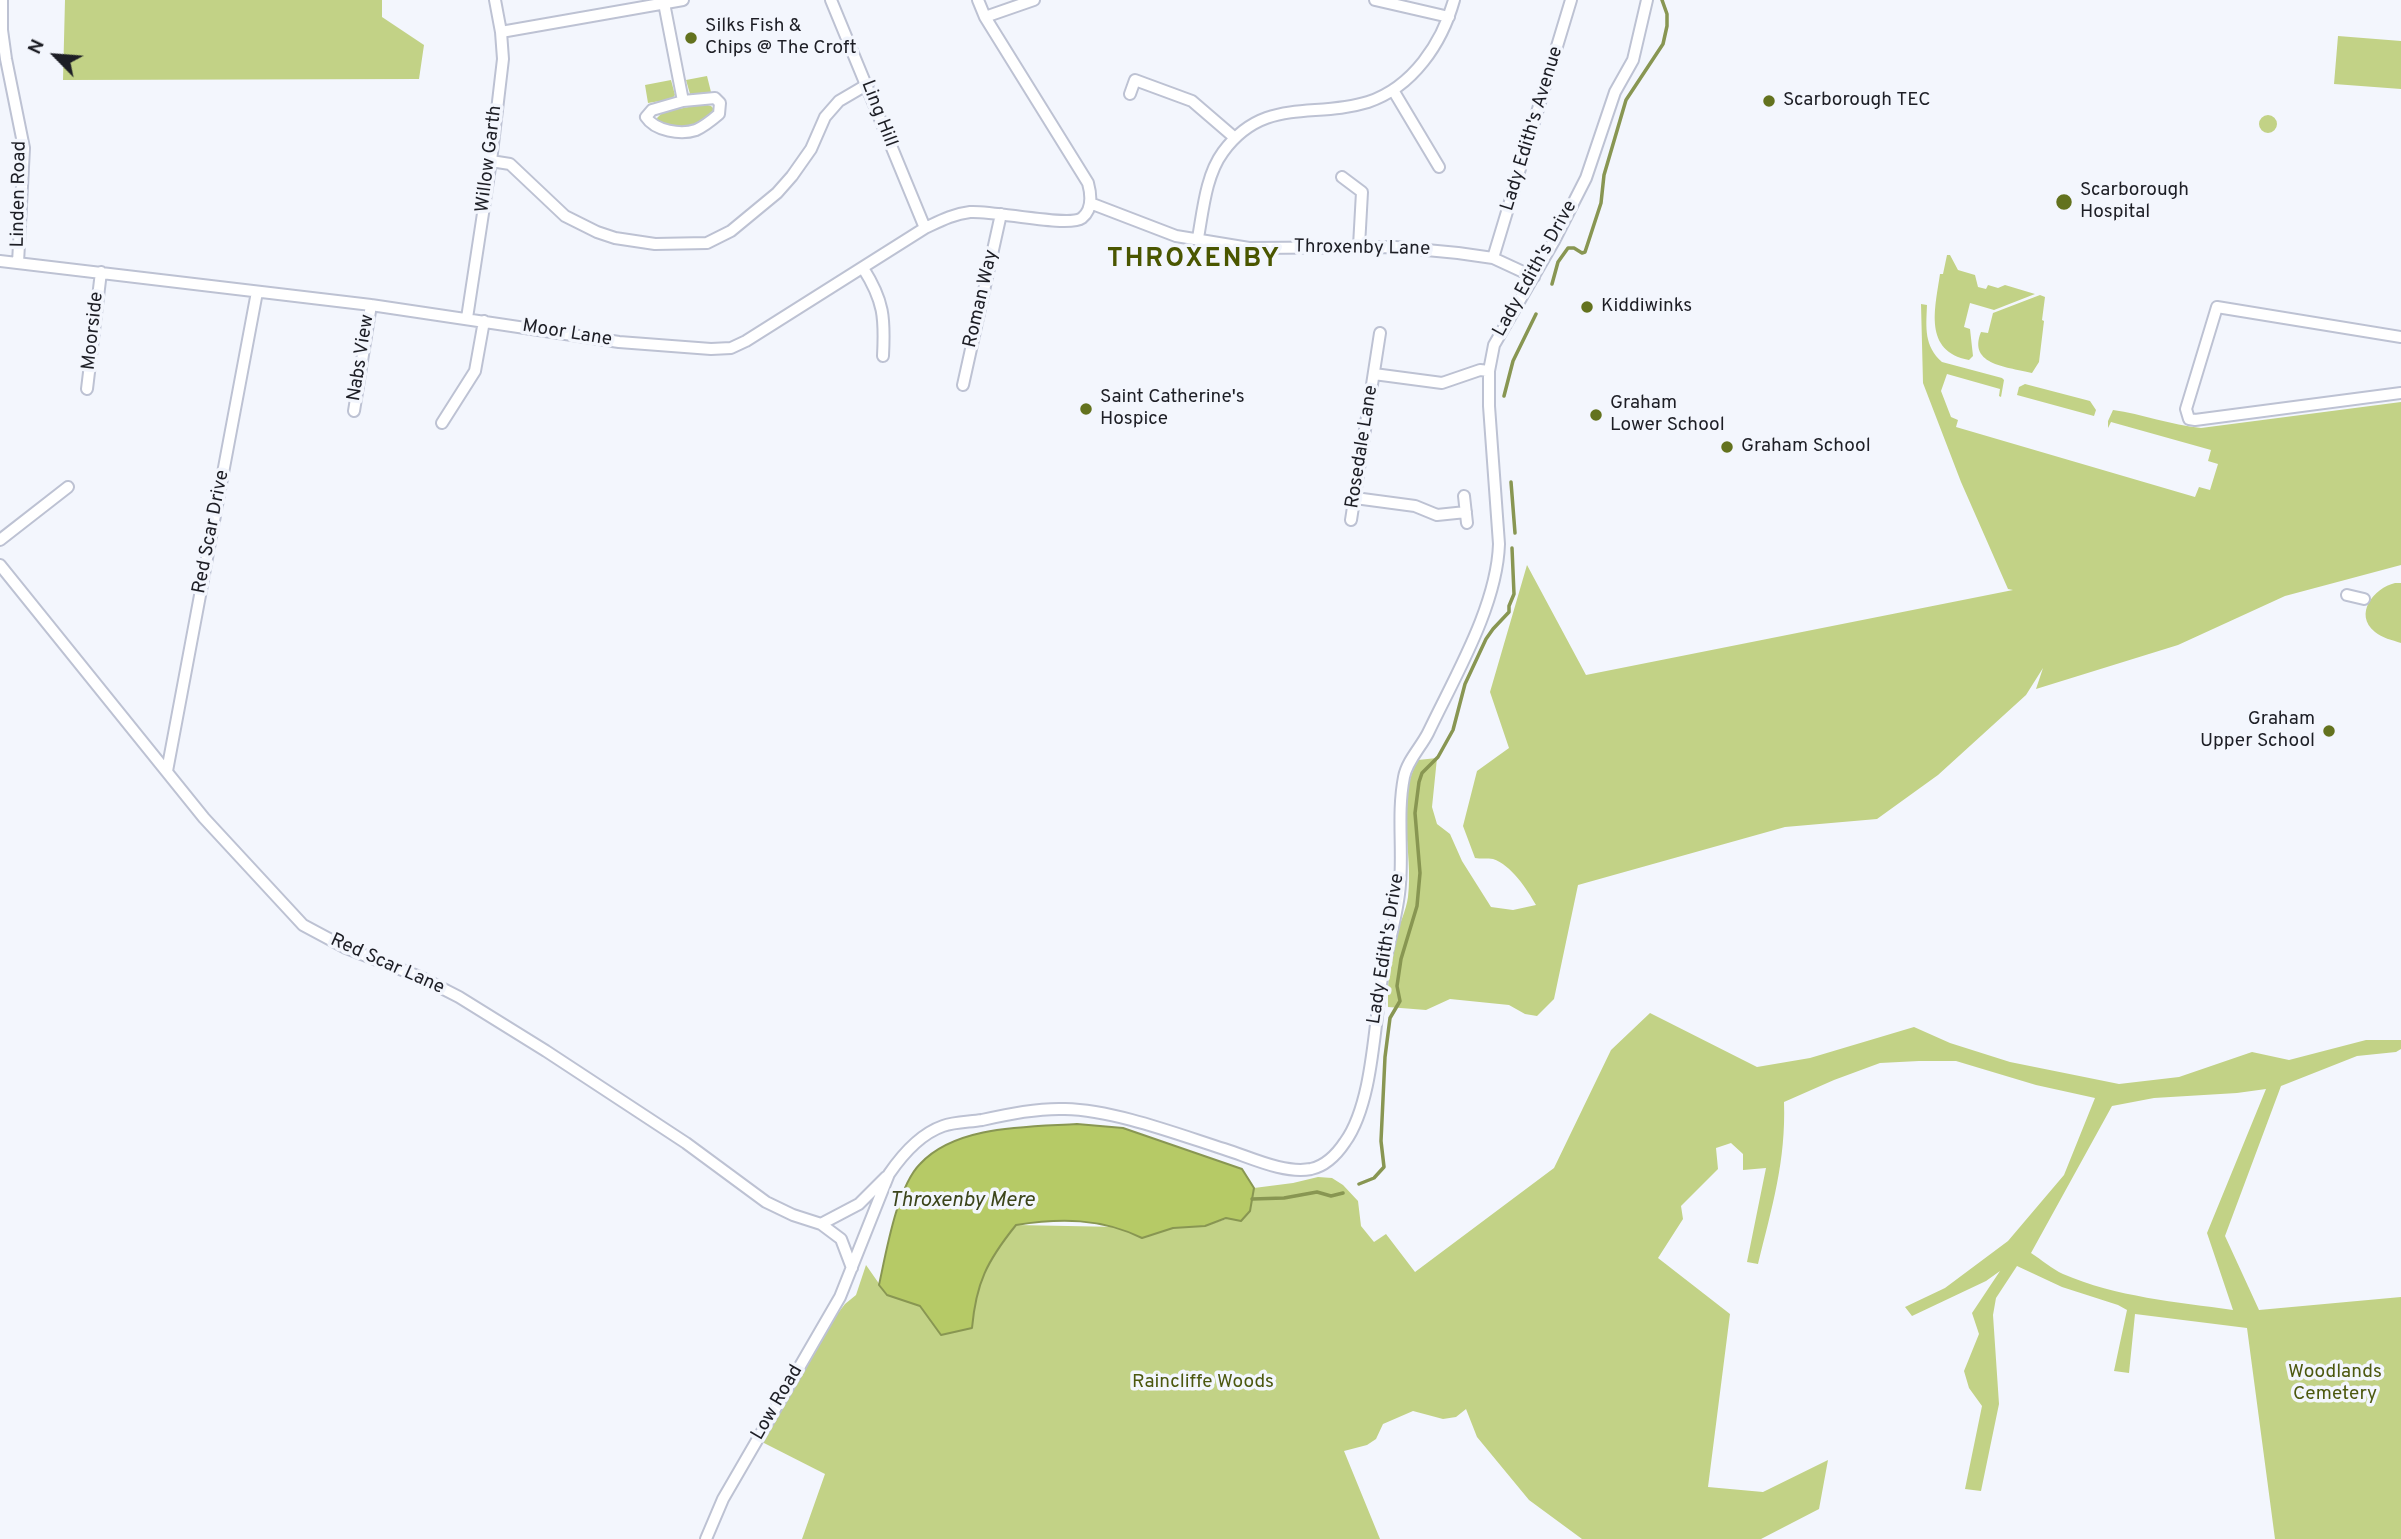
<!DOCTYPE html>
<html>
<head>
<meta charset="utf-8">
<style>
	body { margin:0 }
	#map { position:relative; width:2401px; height:1539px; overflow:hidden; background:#f3f6fd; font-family:Overpass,sans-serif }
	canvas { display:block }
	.north { position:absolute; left:21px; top:21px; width:70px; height:70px; -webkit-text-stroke:5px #f3f6fd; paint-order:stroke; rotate:295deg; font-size:19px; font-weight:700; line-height:28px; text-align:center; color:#1d1e25 }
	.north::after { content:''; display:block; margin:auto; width:24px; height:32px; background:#1d1e25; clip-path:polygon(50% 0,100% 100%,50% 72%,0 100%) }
</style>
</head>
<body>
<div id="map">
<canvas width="2401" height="1539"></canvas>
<div class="north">N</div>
</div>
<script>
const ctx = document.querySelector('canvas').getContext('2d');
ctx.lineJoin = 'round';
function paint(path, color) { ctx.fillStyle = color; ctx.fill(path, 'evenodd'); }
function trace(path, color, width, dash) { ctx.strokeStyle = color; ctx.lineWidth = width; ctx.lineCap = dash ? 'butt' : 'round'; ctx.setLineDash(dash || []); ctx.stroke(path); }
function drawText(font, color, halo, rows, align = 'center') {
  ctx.font = font + ' Overpass,sans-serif'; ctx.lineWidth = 7; ctx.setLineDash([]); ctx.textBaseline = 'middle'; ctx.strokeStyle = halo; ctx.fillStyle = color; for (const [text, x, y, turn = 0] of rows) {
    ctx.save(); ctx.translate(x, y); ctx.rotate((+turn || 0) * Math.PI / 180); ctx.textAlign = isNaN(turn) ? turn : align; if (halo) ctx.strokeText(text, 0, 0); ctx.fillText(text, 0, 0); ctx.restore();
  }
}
paint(new Path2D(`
	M65 0H382V17L424 45 419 79 63 80Z
	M2338 36 2401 41V89L2334 84Z
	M707 76 711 92 690 94 686 80Z
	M671 80 675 95 672 99 648 103 645 85Z
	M704 104 711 106 714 109C707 120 683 131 670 128 665 127 662 124 658 122L657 118 663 112Z
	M2259 124a9 9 0 1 1 18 0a9 9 0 1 1-18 0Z
	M1947 255H1950L1958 270 1975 275 1978 287 1986 289 1988 285 1998 288 2005 285 2035 294 1994 310 1970 303 1964 327 1970 329 1973 356 1969 360C1923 351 1935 309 1940 274H1943Z
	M2040 295 2045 297 2042 320 2044 321 2039 362 2032 373C2010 367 1967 366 1981 332L1988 333 1993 313Z
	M1921 304 1927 305C1926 328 1924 346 1942 362L2002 378 2004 380 2001 397 1999 396 2000 389 1947 374 1941 391 1951 417 1958 420 1956 427 2195 497 2199 487 2210 490 2218 464 2208 461 2211 450 2111 422 2108 428V421L2113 410C2142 414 2171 425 2201 428L2401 402V565L2285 596 2178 645 2036 689 2043 668 2026 695 1938 775 1877 819 1785 827 1578 885 1554 999 1537 1016 1525 1014 1509 1005 1450 999 1426 1010 1388 1007C1388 984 1388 960 1395 938 1399 925 1406 911 1408 897 1414 851 1394 803 1418 760L1437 758 1432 807 1437 824 1450 834 1462 861 1491 907 1513 910 1536 905C1527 889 1511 865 1493 859 1488 858 1480 859 1475 858L1463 826 1477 771 1509 748 1490 692 1527 565 1586 675 2013 590 2008 589 1961 482 1923 383Z
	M2025 384 2090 401 2096 410 2094 416 2017 395 2019 387Z
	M2395 583H2401V643C2392 640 2382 638 2375 632 2353 614 2374 588 2395 583Z
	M1650 1013 1757 1067 1810 1058 1914 1027 1950 1043 2010 1062 2119 1084 2179 1077 2252 1052 2289 1060 2366 1040H2401V1049L2396 1052 2357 1056 2281 1086 2225 1236 2259 1310 2401 1297V1539H2275L2247 1328 2135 1314 2129 1373 2114 1371 2127 1310 2118 1305 2062 1287 2017 1266 1996 1298 1993 1315 1999 1404 1981 1491 1965 1489 1982 1406 1969 1388 1964 1371 1979 1334 1972 1313 2000 1271 1986 1281 1912 1316 1905 1307 1945 1288 2008 1241 2064 1175 2095 1098 2036 1085 1956 1061H1919L1880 1063 1834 1080 1784 1102C1786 1161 1772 1207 1758 1264L1747 1262 1766 1168 1743 1170V1154L1731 1143 1716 1148 1718 1169 1681 1206 1683 1219 1658 1258 1730 1314 1708 1487 1763 1492 1828 1460 1819 1509 1761 1539H1582L1529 1500 1477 1437 1466 1409 1456 1417 1443 1419 1413 1411 1383 1424 1376 1439 1367 1445 1344 1451 1380 1539H802L825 1474 762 1442 822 1334 845 1304 856 1295 866 1265 887 1295 920 1306 941 1335 971 1328C976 1283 988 1261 1016 1225L1119 1227 1142 1238 1173 1228 1205 1226 1250 1211 1254 1188 1293 1183 1318 1177 1332 1178 1343 1185 1358 1201 1361 1226 1374 1242 1386 1234 1415 1272 1554 1168 1611 1050ZM2266 1089 2207 1233 2233 1310C2177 1302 2116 1297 2063 1274 2052 1269 2042 1260 2031 1253L2112 1106 2154 1098 2237 1093Z`), '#c2d286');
const water = new Path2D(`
	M1077 1124 1123 1128 1242 1169 1254 1188 1250 1211 1241 1221 1226 1218 1205 1226 1173 1228 1142 1238C1101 1218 1060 1218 1016 1225 987 1261 976 1283 972 1328L941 1335 920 1306 887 1295 879 1285C886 1253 897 1187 920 1164 956 1125 1028 1127 1077 1124Z`);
paint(water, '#b6ca66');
trace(water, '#889652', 2);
trace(new Path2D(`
	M1552 284 1558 262 1568 248H1574L1582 253 1585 252 1601 203 1604 175 1626 100 1663 44 1667 26V14L1662 0
	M1504 396 1513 361 1536 314
	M1511 482 1515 533
	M1359 1184 1374 1178 1384 1167 1381 1141 1385 1057 1390 1018 1400 1001 1397 986 1401 959 1417 906 1420 873 1415 813 1419 782 1422 773 1438 757 1453 730 1465 684 1486 639 1493 629 1509 612V606L1514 594 1512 548
	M1252 1199 1284 1198 1317 1192 1331 1196 1343 1193`), '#889652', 3.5);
const minor = new Path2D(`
	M2 0V30L6 59 24 148 18 263
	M831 0 925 228
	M1375 0 1449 17
	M664 3 683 101 715 98 720 103 719 114C712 120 705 126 696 130 681 135 655 131 646 117L652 110 683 101
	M985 17 1034 0
	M501 32 683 0
	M1393 90 1439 167
	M1130 94 1135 80 1192 101 1235 138
	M491 161 510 164 565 216 597 232 615 238 655 244 707 243 731 231 777 193 792 176 811 149 825 117 839 101 868 84
	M1342 177 1362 192 1359 246
	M1090 203 1176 236 1249 248 1395 247 1458 253 1493 258 1534 277
	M1198 238C1203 210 1206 175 1223 152 1264 96 1313 119 1368 102 1413 87 1442 43 1454 0
	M1493 258 1571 0
	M0 261 371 305 619 342 711 349 731 348 746 341 925 228C940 221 953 214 970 212 993 210 1068 228 1082 218 1093 209 1091 194 1088 183L985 17 978 0
	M863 268C884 301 885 318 883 356
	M467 318 491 161 503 59 501 32 495 0
	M2401 337 2217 307 2186 409 2189 419 2195 420 2401 393
	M1374 374 1442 383 1480 370 1489 371
	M963 385 1001 214
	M87 389 101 272
	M354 411 371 305
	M442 423 475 371 484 321
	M1464 496 1467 523
	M1355 498 1415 506 1437 515 1466 512
	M1351 520 1380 333
	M0 540 68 487
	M0 565 204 818 303 925 346 948 420 977 459 997 546 1051 686 1143 766 1202 793 1215 821 1224 841 1239 852 1268
	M2347 595 2364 599
	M167 771 257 292
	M821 1224 859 1204 886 1177
	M706 1539 723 1499 840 1297 889 1174C902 1155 920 1134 943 1126 954 1122 969 1122 982 1120 1009 1114 1038 1108 1065 1109 1114 1110 1177 1134 1224 1149 1250 1157 1283 1174 1311 1169 1325 1166 1337 1154 1345 1142 1373 1103 1374 1025 1382 978 1387 946 1398 916 1400 884 1403 848 1397 813 1404 777 1407 761 1421 747 1428 733 1455 676 1497 606 1499 544L1489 406V371L1494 345 1554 241 1586 178 1615 92 1633 60 1647 0`);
trace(minor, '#bdc2d3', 14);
trace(minor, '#fff', 10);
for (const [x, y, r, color] of [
	[691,38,7,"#63721e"],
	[1769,101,7,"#63721e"],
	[2064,202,9,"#63721e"],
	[1587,307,7,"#63721e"],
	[1086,409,7,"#63721e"],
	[1596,415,7,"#63721e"],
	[1727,447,7,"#63721e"],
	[2329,731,7,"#63721e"]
]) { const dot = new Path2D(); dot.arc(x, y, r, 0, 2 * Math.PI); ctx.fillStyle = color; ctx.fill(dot); trace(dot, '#f3f6fd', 2.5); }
drawText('19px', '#1d1e25', '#f3f6fd', [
	["Silks Fish &",705,27],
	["Chips @ The Croft",705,49],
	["Scarborough TEC",1783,101],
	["Scarborough",2080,191],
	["Hospital",2080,213],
	["Kiddiwinks",1601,307],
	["Saint Catherine's",1100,398],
	["Hospice",1100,420],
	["Graham",1610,404],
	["Lower School",1610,426],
	["Graham School",1741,447],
	["Graham",2315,720,"right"],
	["Upper School",2315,742,"right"]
], 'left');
drawText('19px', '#1d1e25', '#f3f6fd', [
	["Ling Hill",878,114,69],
	["Lady Edith's Avenue",1533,129,-73],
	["Willow Garth",490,159,-83],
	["Linden Road",20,194,-89],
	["Throxenby Lane",1362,249,1],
	["Lady Edith's Drive",1536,269,-61],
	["Roman Way",982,299,-77],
	["Moorside",94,331,-84],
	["Moor Lane",567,334,9],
	["Nabs View",362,358,-81],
	["Rosedale Lane",1363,447,-81],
	["Red Scar Drive",212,532,-79],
	["Lady Edith's Drive",1387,949,-81],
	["Red Scar Lane",387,965,24],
	["Low Road",778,1403,-60]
]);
drawText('19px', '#4c580f', '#f3f6fd', [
	["Woodlands",2335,1373],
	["Cemetery",2335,1395],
	["Raincliffe Woods",1203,1383]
]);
drawText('italic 21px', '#3c451b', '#f3f6fd', [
	["Throxenby Mere",962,1202]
]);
ctx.letterSpacing = '2px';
drawText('bold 26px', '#4a5600', '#f3f6fd', [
	["THROXENBY",1194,261]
]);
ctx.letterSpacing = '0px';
</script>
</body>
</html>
